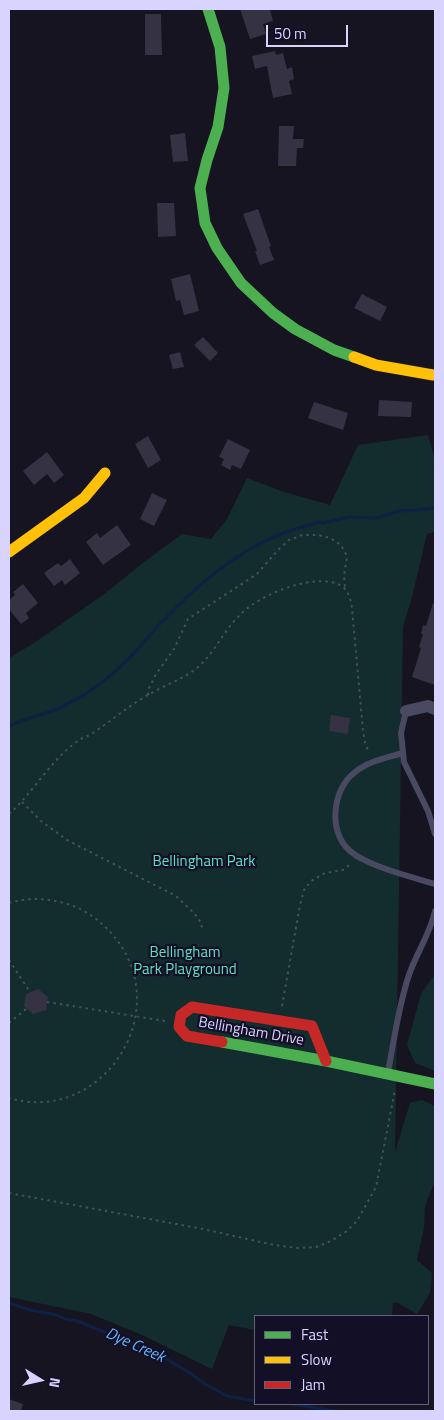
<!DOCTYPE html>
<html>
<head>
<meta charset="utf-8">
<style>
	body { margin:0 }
	#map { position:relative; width:444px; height:1420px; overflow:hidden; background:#161421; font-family:"Titillium Web",sans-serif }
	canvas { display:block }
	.frame { position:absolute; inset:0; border:10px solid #d9d4ff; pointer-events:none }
	.legend { position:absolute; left:254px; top:1315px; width:175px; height:90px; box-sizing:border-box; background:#130f26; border:1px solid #625e7d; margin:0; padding:6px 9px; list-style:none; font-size:15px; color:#d9d4ff }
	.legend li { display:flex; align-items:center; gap:10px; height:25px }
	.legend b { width:25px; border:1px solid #625e7d }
	.north { position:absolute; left:15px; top:1355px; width:50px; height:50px; -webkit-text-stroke:4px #130f26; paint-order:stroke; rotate:100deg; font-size:14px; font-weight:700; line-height:20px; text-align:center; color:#d9d4ff }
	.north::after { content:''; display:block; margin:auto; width:18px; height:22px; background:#d9d4ff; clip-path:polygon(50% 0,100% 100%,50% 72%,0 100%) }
	.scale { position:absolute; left:266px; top:25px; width:82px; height:22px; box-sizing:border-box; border:2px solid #d9d4ff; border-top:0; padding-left:6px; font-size:15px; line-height:18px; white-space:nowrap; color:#d9d4ff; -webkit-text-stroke:4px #130f26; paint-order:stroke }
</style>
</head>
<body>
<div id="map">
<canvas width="444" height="1420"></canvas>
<div class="frame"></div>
<ul class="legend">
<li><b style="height:6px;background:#4caf50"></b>Fast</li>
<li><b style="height:6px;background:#ffc107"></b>Slow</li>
<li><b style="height:6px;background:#c62828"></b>Jam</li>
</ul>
<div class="north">N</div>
<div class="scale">50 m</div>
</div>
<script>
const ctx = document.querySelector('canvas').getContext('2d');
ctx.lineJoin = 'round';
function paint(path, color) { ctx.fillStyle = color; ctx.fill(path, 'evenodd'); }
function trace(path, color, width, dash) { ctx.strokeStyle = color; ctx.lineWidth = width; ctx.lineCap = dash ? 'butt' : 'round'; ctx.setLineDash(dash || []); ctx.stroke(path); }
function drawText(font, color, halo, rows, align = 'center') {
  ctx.font = font + ' "Titillium Web",sans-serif'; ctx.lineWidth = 4.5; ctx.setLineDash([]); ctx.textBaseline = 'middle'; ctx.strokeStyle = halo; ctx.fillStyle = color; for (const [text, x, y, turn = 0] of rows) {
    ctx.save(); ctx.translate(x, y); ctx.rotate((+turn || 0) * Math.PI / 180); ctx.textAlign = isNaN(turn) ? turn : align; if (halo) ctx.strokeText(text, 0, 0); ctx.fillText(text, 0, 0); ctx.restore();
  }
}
paint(new Path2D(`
	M428 435 435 459V532L427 534 412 597 403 627 395 1152 410 1103 422 1100 435 1106V1181L425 1206 424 1228 417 1260 432 1273 430 1293 417 1314 398 1303H393L392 1316H255V1330L229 1325 212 1369 142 1335 91 1314 9 1297V658L34 643 103 595 144 562 182 534 211 539 227 519 247 478 284 492 330 505 358 445Z
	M435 974V1071L415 1063 407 1045 421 994Z`), '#132c2d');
trace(new Path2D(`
	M9 726 21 721 61 708C68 702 76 700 84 695 99 685 115 673 128 659 141 647 151 632 164 620 200 583 234 553 283 533 294 529 307 526 319 522L323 523 349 517 376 518 403 510 407 511 435 508
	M9 1303 30 1310 57 1315 65 1319 77 1321 115 1336 161 1356 187 1371 205 1384 227 1396 255 1401
	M292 1404 335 1411`), '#0d2144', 3);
paint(new Path2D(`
	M240 9H270L273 21 263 24 266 34 250 39Z
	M145 14H161L162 55H145Z
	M275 51 276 55 283 53 287 69 292 67 294 79 289 81 292 94 273 98 267 66 255 69 252 56Z
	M279 126H294L293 139H304L303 148H297L296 166H278Z
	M185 133 188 161 173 162 170 135Z
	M157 203H174L176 236 158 237Z
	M258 209 271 246 269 247 274 260 260 265 255 251H257L243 214Z
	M190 274 199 311 184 315 180 300 176 301 171 279Z
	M362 294 387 307 380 321 354 308Z
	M203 337 218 353 210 361 194 345Z
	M180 352 184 367 173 369 169 355Z
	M379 400 412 402 411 417 378 416Z
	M314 402 348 413 343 430 308 418Z
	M148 436 161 460 148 468 135 444Z
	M228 439 250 450 241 469 232 465 230 470 221 465 224 459 219 457Z
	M47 452 64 475 54 483 47 474 34 485 23 471Z
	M152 493 167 500 154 526 140 519Z
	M117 525 131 545 103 565 86 542 97 533 100 538Z
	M70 559 80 573 65 585 62 580 54 586 44 573 58 563 61 566Z
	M23 584 38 603 26 613 29 618 21 624 9 609V600L15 595 13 592Z
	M433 603 435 604V685L412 677 421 648 419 647 423 634H421L423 625 426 626Z
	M331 715 350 718 348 734 329 731Z
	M38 989 48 997 46 1010 33 1014 24 1006 26 994Z
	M9 1399 23 1404 21 1411H9Z`), '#343243');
trace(new Path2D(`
	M148 695 149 688 156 674 174 649 188 619 257 574 278 550 289 540 302 535H318L330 538 341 545 347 556 344 576 345 588
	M22 802 41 821 67 840 176 896 194 913 202 924 201 931
	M9 814C34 792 51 759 79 740 84 737 89 736 93 733 111 721 127 707 146 696 161 687 178 681 193 671 214 656 223 630 242 613 261 594 319 570 343 587 349 592 351 601 352 608L363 731 365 742 369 753
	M9 903C31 896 55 899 76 907 92 914 106 926 117 940 174 1016 100 1125 9 1098
	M9 960 30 992
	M47 1002 165 1021
	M282 1006 300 905 304 890 311 881 325 873 343 870 352 863
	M9 1023 26 1009
	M9 1193 203 1229 274 1245 298 1248 316 1247 331 1241 347 1231 357 1221 376 1187 395 1090`), '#44505f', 2, [2.5, 4]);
trace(new Path2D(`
	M406 711 401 733 404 762 428 811 435 834
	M403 753C386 758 368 761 354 773 332 790 328 833 350 851 367 866 412 877 435 884
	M388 1072C394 1041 398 1009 408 978 415 955 430 935 435 911`), '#4a4962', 6);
trace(new Path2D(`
	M406 711 428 706 435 709`), '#4a4962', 12);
trace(new Path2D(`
	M208 9 220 47 224 88 218 127 207 160 200 188 205 223 217 248 241 283 273 313 295 329 334 350 354 357
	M222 1042 326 1061 435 1084`), '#4caf50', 11);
trace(new Path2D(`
	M354 357 376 365 433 375
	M9 552 84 498 105 473`), '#ffc107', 11);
trace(new Path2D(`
	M222 1042 187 1036 179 1027 181 1015 192 1007 312 1026 326 1061`), '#c62828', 11);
drawText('15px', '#5fe0c0', '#130f26', [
	["Bellingham Park",204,862],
	["Bellingham",185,953],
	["Park Playground",185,970]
]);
drawText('15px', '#d9d4ff', '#130f26', [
	["Bellingham Drive",251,1032,10]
]);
drawText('italic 16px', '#62b6ff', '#130f26', [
	["Dye Creek",135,1346,24]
]);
</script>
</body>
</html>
